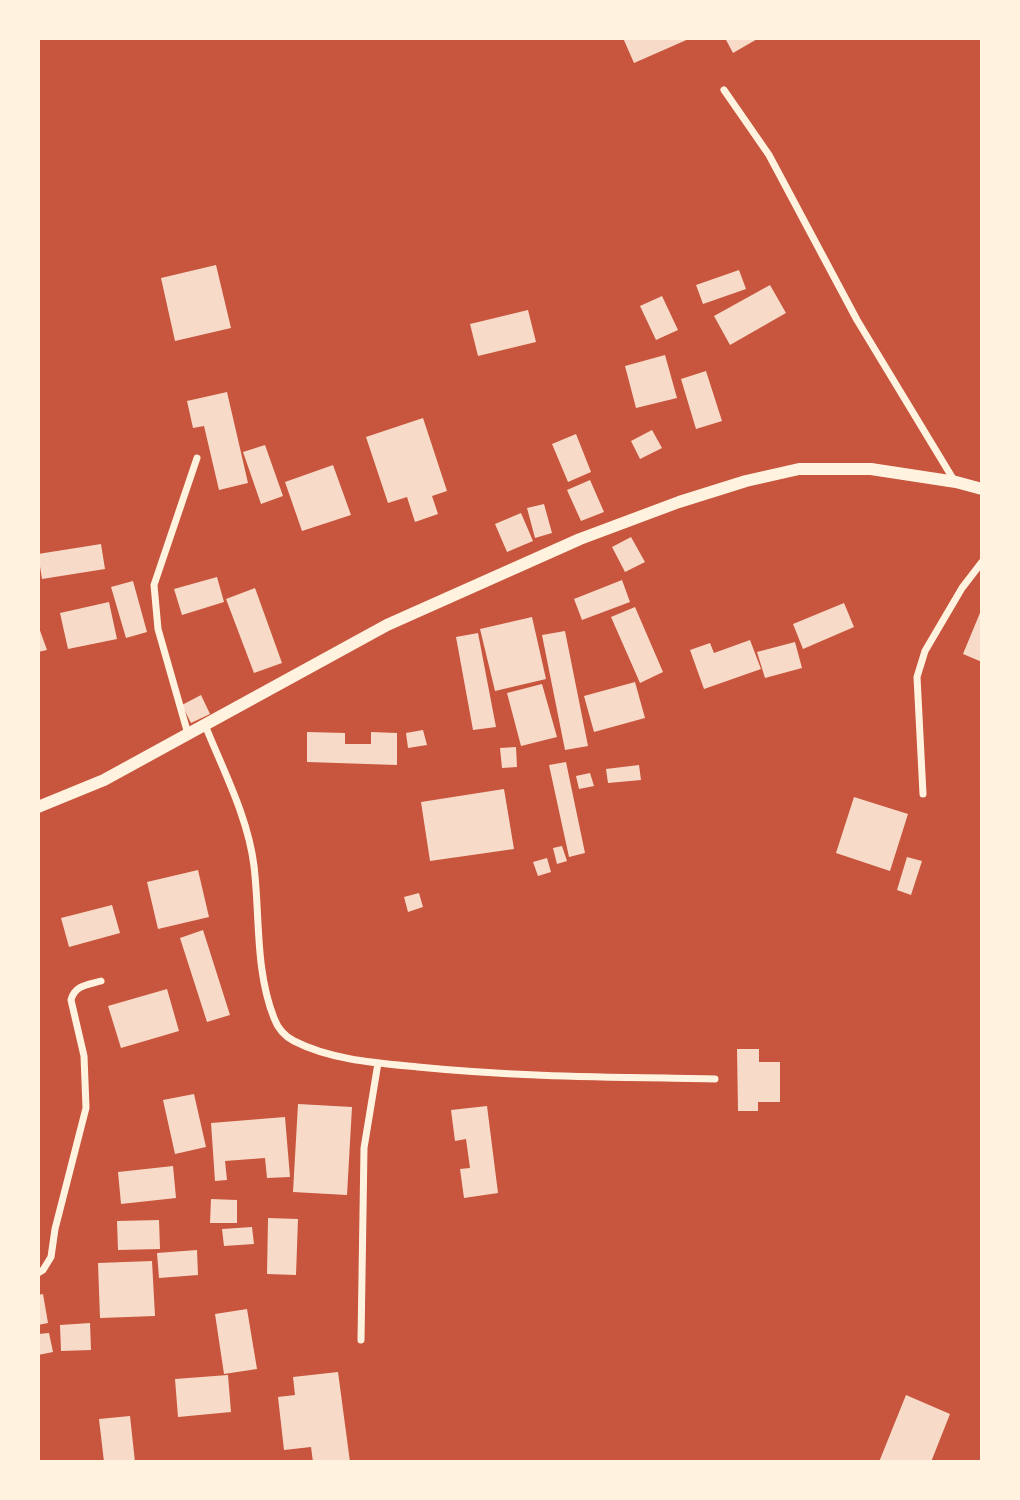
<!DOCTYPE html>
<html>
<head>
<meta charset="utf-8">
<style>
	body { margin:0 }
	#map { position:relative; width:1020px; height:1500px; overflow:hidden; background:#c8553d; font-family:Rubik,sans-serif }
	canvas { display:block }
	.frame { position:absolute; inset:0; border:40px solid #fff3e0; pointer-events:none }
</style>
</head>
<body>
<div id="map">
<canvas width="1020" height="1500"></canvas>
<div class="frame"></div>
</div>
<script>
const ctx = document.querySelector('canvas').getContext('2d');
ctx.lineJoin = 'round';
function paint(path, color) { ctx.fillStyle = color; ctx.fill(path, 'evenodd'); }
function trace(path, color, width, dash) { ctx.strokeStyle = color; ctx.lineWidth = width; ctx.lineCap = dash ? 'butt' : 'round'; ctx.setLineDash(dash || []); ctx.stroke(path); }
paint(new Path2D(`
	M623 38H691L634 63Z
	M725 38H759L733 53Z
	M216 265 231 328 175 341 161 278Z
	M739 270 746 289 703 304 696 285Z
	M770 285 786 313 730 345 714 316Z
	M662 296 678 330 656 340 640 306Z
	M528 310 536 342 478 356 470 324Z
	M665 355 677 398 636 408 625 366Z
	M706 371 722 421 696 429 681 379Z
	M227 392 248 483 219 490 204 426 193 428 187 401Z
	M423 418 447 491 432 496 438 514 415 522 407 497 388 503 366 437Z
	M652 430 662 448 640 459 631 441Z
	M576 434 591 472 568 482 552 444Z
	M265 445 283 496 261 504 243 452Z
	M333 465 351 515 302 531 285 482Z
	M590 480 604 512 581 521 567 490Z
	M544 504 552 533 535 538 527 508Z
	M521 513 533 541 507 552 495 524Z
	M631 537 645 562 625 572 612 547Z
	M101 544 105 569 42 579 38 554Z
	M217 577 224 602 182 615 174 589Z
	M622 580 630 602 582 620 574 599Z
	M133 581 147 632 126 638 111 587Z
	M255 588 282 663 254 673 226 599Z
	M109 602 117 639 68 649 60 613Z
	M844 603 854 627 803 649 793 624Z
	M635 607 663 672 640 683 611 617Z
	M982 608V662L963 654Z
	M532 617 546 679 495 691 480 629Z
	M38 625 47 650 38 652Z
	M565 631 588 746 565 750 542 635Z
	M478 633 496 727 473 730 456 637Z
	M750 640 761 669 704 689 690 650 710 643 714 653Z
	M795 642 802 668 765 678 757 652Z
	M635 682 645 718 594 732 584 696Z
	M542 684 557 737 521 746 507 693Z
	M201 695 210 714 191 723 182 705Z
	M423 730 427 745 408 748 406 733Z
	M307 732 345 733V744H371V732L397 733V765L307 762Z
	M516 747 517 767 502 768 500 748Z
	M566 762 585 853 569 857 549 765Z
	M639 765 641 780 608 783 606 769Z
	M590 773 594 786 579 789 576 776Z
	M504 789 514 849 430 861 421 802Z
	M854 797 908 814 890 871 836 853Z
	M562 846 567 861 557 864 553 848Z
	M907 857 922 861 911 895 897 890Z
	M547 858 551 872 538 876 533 862Z
	M198 870 209 917 158 929 147 882Z
	M419 893 423 907 408 912 404 897Z
	M112 905 120 933 69 947 61 918Z
	M203 930 230 1015 207 1022 180 938Z
	M167 989 179 1031 121 1048 108 1006Z
	M737 1049H759V1062H780V1102H758V1111H738Z
	M194 1094 206 1147 175 1154 163 1100Z
	M298 1104 352 1107 347 1195 293 1192Z
	M487 1106 498 1193 464 1198 460 1169 470 1168 466 1139 455 1141 451 1110Z
	M285 1117 290 1177 267 1178 265 1158 225 1161 227 1180 215 1181 211 1123Z
	M173 1166 176 1198 121 1204 118 1172Z
	M211 1199 237 1200V1223H210Z
	M268 1218 298 1219 296 1275 267 1274Z
	M159 1220 160 1249 118 1250 117 1221Z
	M252 1227 254 1244 224 1246 222 1229Z
	M197 1250 198 1275 159 1278 157 1253Z
	M152 1261 155 1316 100 1318 98 1263Z
	M43 1294 48 1323 38 1325V1295Z
	M247 1309 257 1369 224 1374 215 1314Z
	M90 1323 91 1350 61 1351 60 1325Z
	M49 1333 53 1352 38 1355V1334Z
	M338 1372 350 1462H313L311 1447 284 1450 278 1397 295 1395 293 1377Z
	M228 1375 231 1412 178 1417 175 1379Z
	M906 1395 950 1414 931 1462H879Z
	M130 1416 135 1462H104L99 1419Z`), '#f7dbc8');
trace(new Path2D(`
	M724 90 769 155 857 320 955 482
	M205 725C223 770 248 817 254 866 260 916 255 970 274 1018 278 1029 284 1036 294 1041 331 1060 377 1063 418 1067 517 1077 616 1077 715 1079
	M188 734 158 629 154 585 197 458
	M923 794 917 677 925 651 962 588 982 562
	M38 1273 43 1270 51 1257 55 1229 86 1108 84 1056 71 1000C75 985 87 985 101 981
	M361 1340 364 1148 378 1063`), '#fff3e0', 7);
trace(new Path2D(`
	M38 807 104 780 387 625 580 539 679 502 746 481 799 469H871L956 482 982 489`), '#fff3e0', 12);
</script>
</body>
</html>
